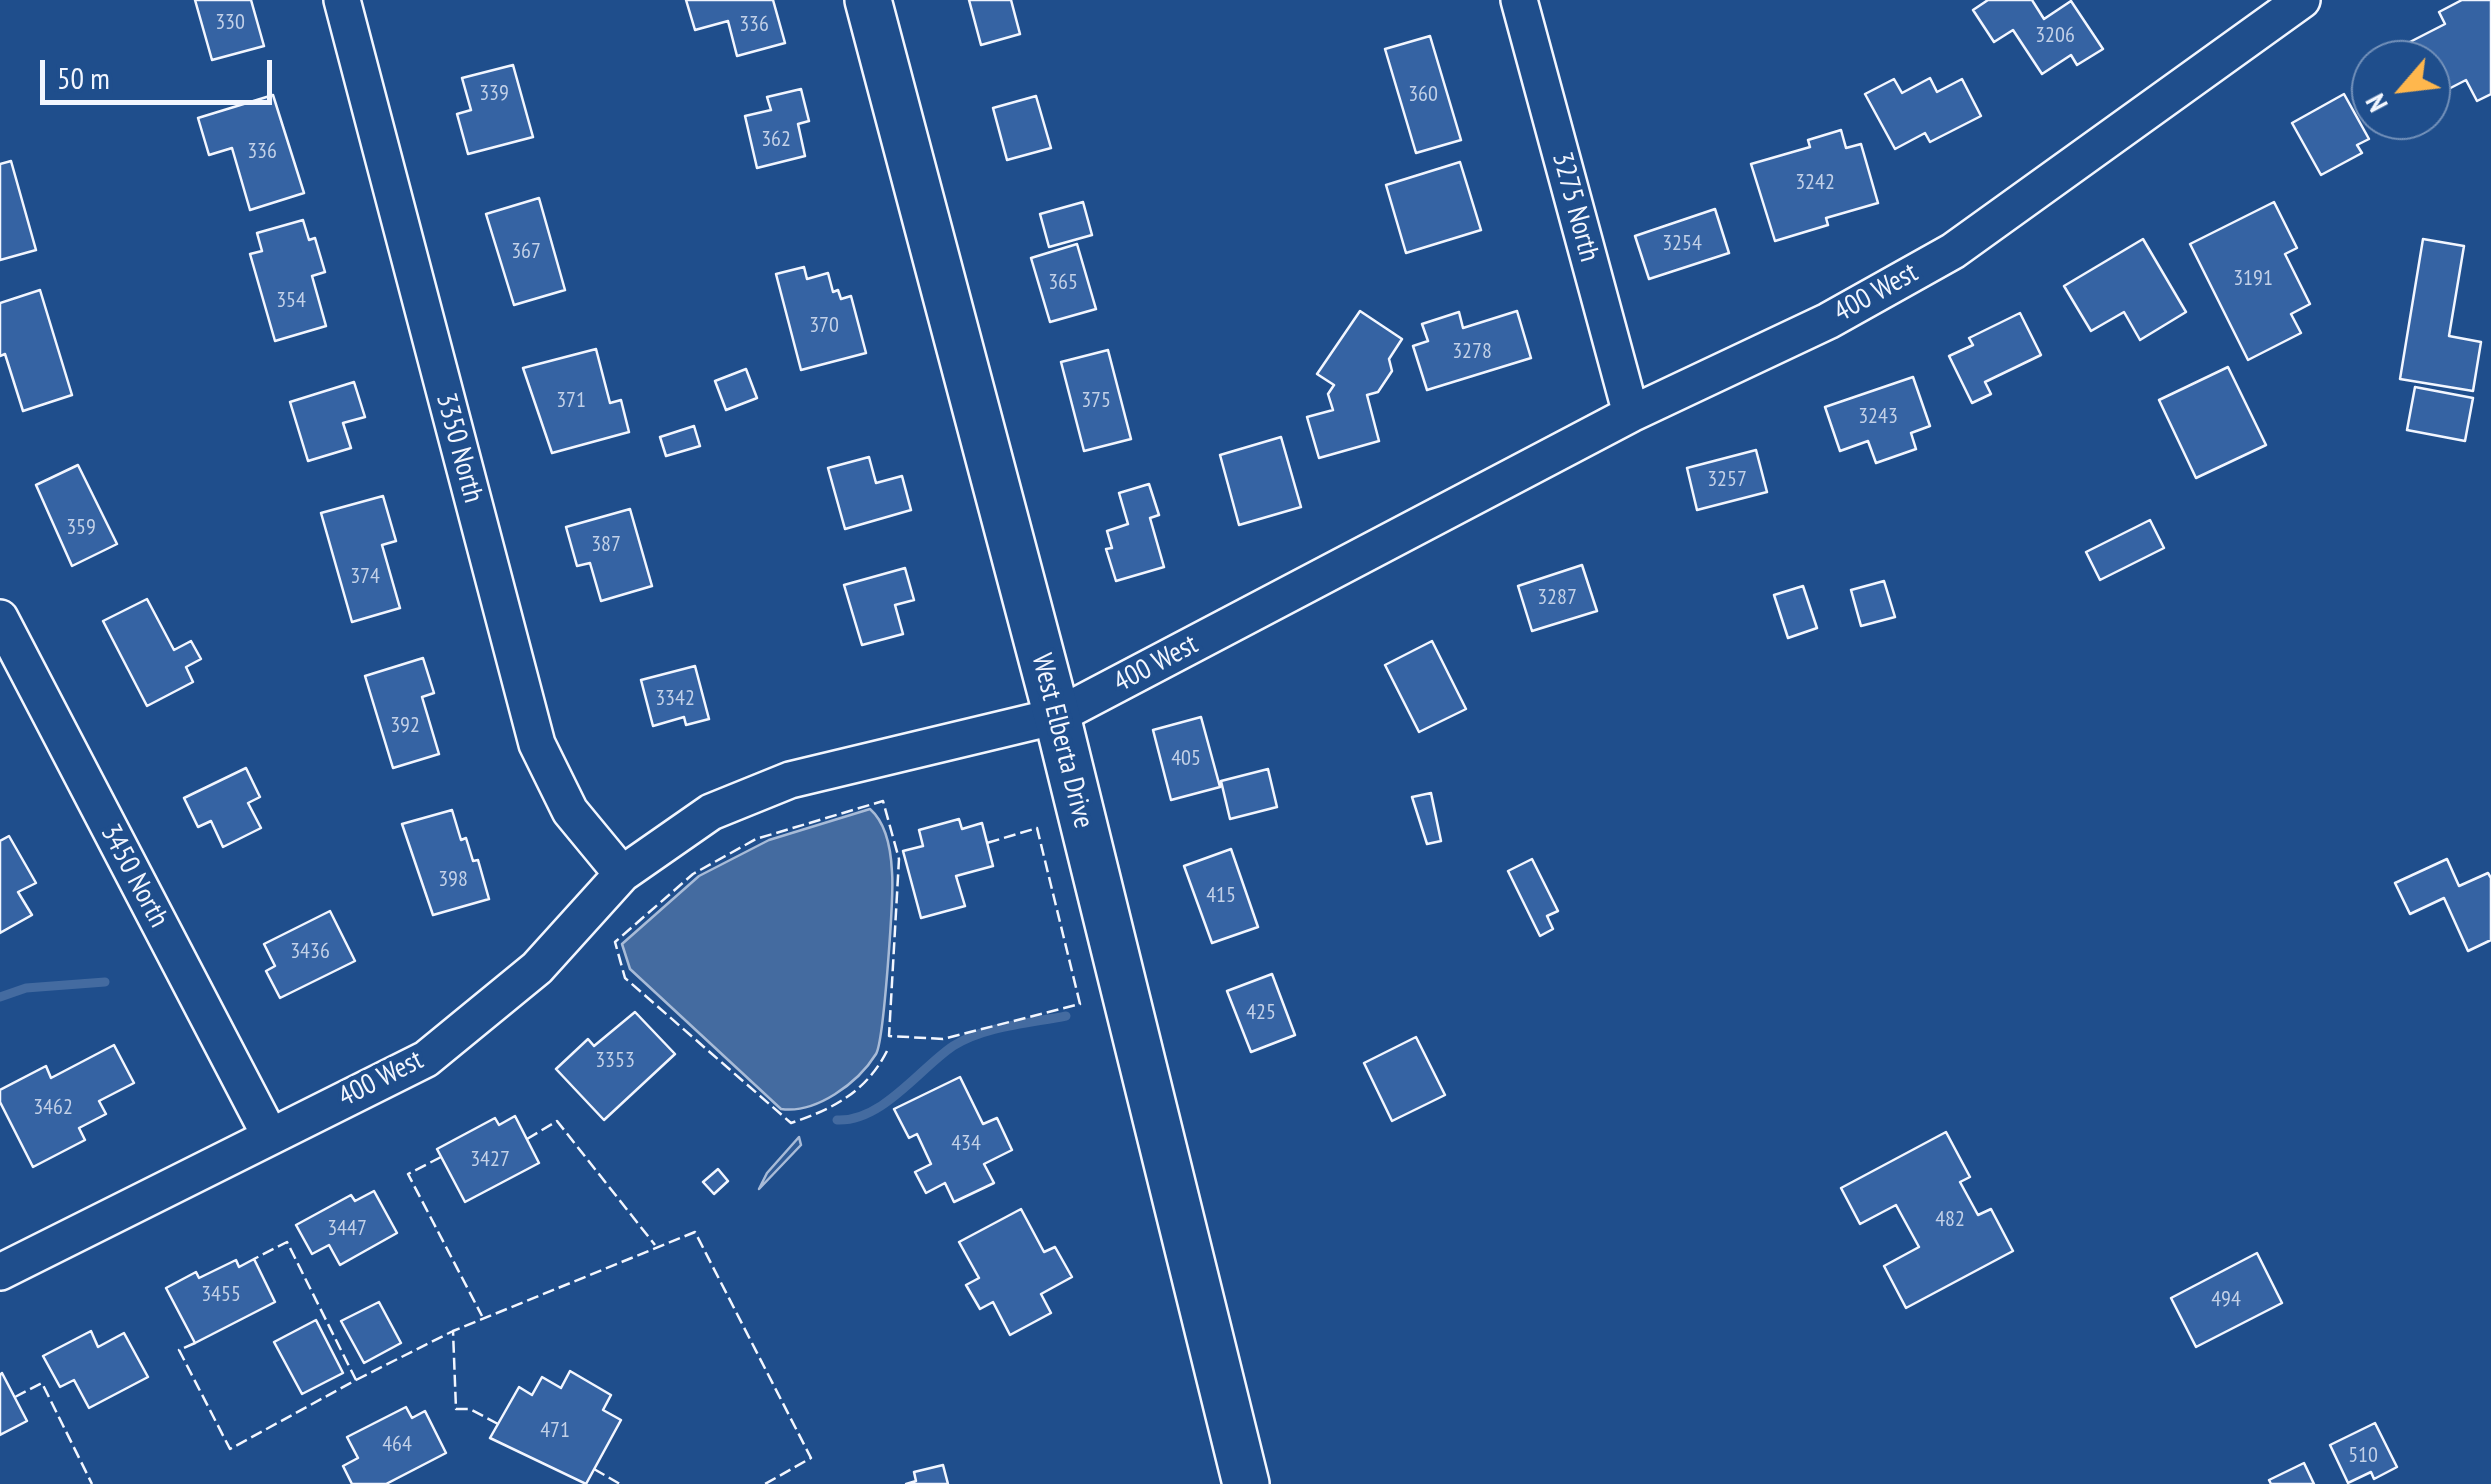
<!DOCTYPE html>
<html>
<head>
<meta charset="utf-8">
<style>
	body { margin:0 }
	#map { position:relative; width:2491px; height:1484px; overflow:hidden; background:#1f4e8c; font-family:"PT Sans Narrow",sans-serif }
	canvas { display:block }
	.north { position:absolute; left:2351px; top:40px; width:100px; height:100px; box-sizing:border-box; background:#1f4e8c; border:2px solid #7391ba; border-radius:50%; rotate:242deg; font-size:28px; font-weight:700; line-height:40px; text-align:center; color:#f2f6ff }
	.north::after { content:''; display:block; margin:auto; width:35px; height:45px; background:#ffb74d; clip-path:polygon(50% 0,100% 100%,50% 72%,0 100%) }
	.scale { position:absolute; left:40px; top:60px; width:232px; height:45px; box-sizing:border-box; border:5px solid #f2f6ff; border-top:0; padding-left:12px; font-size:30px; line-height:35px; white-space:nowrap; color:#f2f6ff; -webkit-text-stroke:8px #1f4e8c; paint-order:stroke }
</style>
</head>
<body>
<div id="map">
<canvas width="2491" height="1484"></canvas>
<div class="north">N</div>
<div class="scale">50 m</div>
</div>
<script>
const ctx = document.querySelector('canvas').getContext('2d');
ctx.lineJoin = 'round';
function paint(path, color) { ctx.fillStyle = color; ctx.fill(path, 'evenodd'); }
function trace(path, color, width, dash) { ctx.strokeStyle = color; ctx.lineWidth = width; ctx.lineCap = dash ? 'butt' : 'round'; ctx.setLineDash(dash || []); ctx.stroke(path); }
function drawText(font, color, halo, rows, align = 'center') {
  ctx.font = font + ' "PT Sans Narrow",sans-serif'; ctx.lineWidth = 8; ctx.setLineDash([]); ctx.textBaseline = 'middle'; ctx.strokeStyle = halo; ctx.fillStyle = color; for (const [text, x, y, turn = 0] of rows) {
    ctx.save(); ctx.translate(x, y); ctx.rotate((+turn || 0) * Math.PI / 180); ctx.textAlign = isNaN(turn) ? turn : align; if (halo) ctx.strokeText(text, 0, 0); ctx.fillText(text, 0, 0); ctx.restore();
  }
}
const built = new Path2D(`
	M799 1137 801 1145 759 1189 767 1173Z`);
paint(built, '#305b95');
trace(built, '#a8bbd7', 2.5);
const water = new Path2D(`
	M870 809C886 823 891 850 892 872 894 894 884 1041 876 1054 858 1083 816 1114 781 1109L630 969 622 944 699 876 769 840Z`);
paint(water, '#446ba0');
trace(water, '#a8bbd7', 2.5);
trace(new Path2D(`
	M0 997 26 988 105 982
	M837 1120C882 1122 919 1069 953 1046 984 1026 1031 1023 1066 1016`), '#446ba0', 9);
const building = new Path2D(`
	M195 0H251L264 46 212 60Z
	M686 0H773L785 43 737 56 728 21 695 30Z
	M969 0H1011L1020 34 981 45Z
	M1988 0H2032L2044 19 2071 1 2103 49 2077 65 2071 55 2042 74 2013 30 1994 42 1973 10Z
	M2462 0H2491V94L2477 101 2466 80 2431 98V60H2411L2404 45 2445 24 2439 12Z
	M1430 36 1461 140 1416 153 1385 49Z
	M513 65 533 137 468 154 457 114 471 110 462 78Z
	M1930 78 1937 92 1962 79 1981 116 1930 142 1925 133 1895 149 1865 94 1894 79 1902 93Z
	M801 89 809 121 798 124 805 156 757 168 745 116 771 110 767 97Z
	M2344 94 2369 139 2357 145 2362 153 2321 175 2292 123Z
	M273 95 304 193 250 210 232 148 209 155 198 118Z
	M1036 96 1051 148 1007 160 993 108Z
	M1841 130 1846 148 1861 144 1878 203 1826 218 1828 225 1775 241 1751 164 1810 147 1808 140Z
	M11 161 36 250 0 260V164Z
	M1460 162 1481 230 1406 253 1386 185Z
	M539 198 565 290 514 305 486 214Z
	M1083 202 1092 235 1049 247 1040 214Z
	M2274 202 2297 248 2285 254 2310 304 2291 314 2301 333 2248 360 2190 244Z
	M1715 209 1729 253 1649 279 1635 236Z
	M303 220 309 240 315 238 325 272 312 276 326 326 275 341 250 254 262 251 257 233Z
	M2143 239 2186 312 2140 340 2124 312 2091 331 2064 286Z
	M2423 239 2464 246 2449 336 2481 342 2473 391 2400 379Z
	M1077 244 1096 309 1050 322 1031 258Z
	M804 267 807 279 828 273 833 292 838 290 841 299 851 296 866 353 801 370 776 274Z
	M40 290 72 395 23 411 5 354 0 356V303Z
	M1360 311 1402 339 1389 359 1392 371 1378 392 1367 395 1379 441 1319 458 1307 417 1333 410 1328 394 1334 385 1317 374Z
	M1517 311 1531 358 1427 390 1413 346 1428 341 1422 324 1459 312 1463 328Z
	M2020 313 2041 355 1985 382 1991 394 1972 403 1949 356 1973 345 1969 338Z
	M596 349 610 403 621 400 629 432 552 453 523 368Z
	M1108 350 1131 439 1084 451 1061 362Z
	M2228 367 2266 445 2196 478 2159 400Z
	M746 369 757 398 726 410 715 381Z
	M1913 377 1930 426 1911 433 1916 449 1876 463 1868 441 1840 451 1825 407Z
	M354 382 365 417 343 423 351 448 308 461 290 402Z
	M2415 387 2473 398 2465 441 2407 430Z
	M694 426 700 446 666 456 660 437Z
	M1281 437 1301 507 1239 525 1220 455Z
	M1756 450 1767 492 1697 510 1687 468Z
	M869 457 876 483 902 476 911 510 845 529 828 468Z
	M78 465 117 544 72 566 36 485Z
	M1149 484 1159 515 1150 518 1164 567 1116 581 1106 549 1112 548 1107 531 1128 524 1119 493Z
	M383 496 396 541 382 545 400 608 352 622 321 513Z
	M630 509 652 586 601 601 590 563 577 566 566 527Z
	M2150 520 2164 548 2100 580 2086 552Z
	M1582 565 1597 611 1532 631 1518 586Z
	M905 568 914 600 895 605 903 634 862 645 844 585Z
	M1884 581 1895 617 1861 626 1851 590Z
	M1803 586 1817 628 1788 638 1774 595Z
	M147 599 174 650 191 641 201 659 186 667 193 682 147 706 103 621Z
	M1432 641 1466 709 1419 732 1385 665Z
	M423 658 434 693 422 697 439 754 393 768 365 676Z
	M695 666 709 719 686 725 684 717 653 726 641 680Z
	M1201 717 1220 787 1171 800 1153 730Z
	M246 768 260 797 248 803 261 828 223 847 211 821 198 827 184 798Z
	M1268 769 1277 807 1230 819 1221 781Z
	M1431 793 1441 841 1427 844 1412 797Z
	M452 810 461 840 466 838 473 861 478 860 489 899 433 915 402 824Z
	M959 819 962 829 982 823 993 866 956 876 965 906 921 918 903 851 923 846 919 830Z
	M9 836 36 883 18 892 32 915 0 933V841Z
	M1231 849 1258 927 1212 943 1184 866Z
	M1532 859 1558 911 1547 916 1553 929 1540 936 1508 871Z
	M2447 859 2459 886 2488 873 2491 878V940L2468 951 2444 898 2410 914 2395 883Z
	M330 911 355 961 280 998 266 971 275 966 264 944Z
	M1272 974 1295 1035 1251 1052 1227 991Z
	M635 1012 675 1054 604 1120 556 1069 588 1039 594 1046Z
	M1416 1037 1445 1095 1392 1121 1364 1063Z
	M114 1045 134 1083 99 1101 106 1114 79 1128 85 1140 33 1167 0 1102V1090L46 1066 51 1078Z
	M960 1077 983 1124 997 1118 1012 1150 984 1164 994 1183 954 1202 945 1183 926 1193 915 1172 931 1164 917 1134 909 1138 894 1109Z
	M515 1116 539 1163 465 1202 437 1149 495 1118 499 1125Z
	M1946 1132 1970 1177 1960 1182 1978 1215 1991 1209 2013 1251 1906 1308 1884 1266 1919 1247 1896 1205 1860 1224 1841 1188Z
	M718 1169 728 1181 714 1194 703 1182Z
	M374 1191 397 1233 340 1265 329 1245 312 1254 296 1225 351 1195 355 1201Z
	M1021 1209 1044 1252 1055 1247 1072 1277 1041 1294 1051 1313 1010 1335 993 1302 980 1309 966 1285 979 1278 959 1242Z
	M2257 1253 2282 1303 2196 1347 2171 1298Z
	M254 1259 275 1302 195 1343 166 1288 196 1272 199 1278 236 1260 239 1267Z
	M379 1302 401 1343 364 1363 341 1321Z
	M316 1320 343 1373 302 1394 274 1342Z
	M91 1331 98 1347 124 1333 148 1377 89 1408 74 1380 60 1387 43 1356Z
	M570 1371 611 1395 603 1410 621 1420 586 1484 490 1438 519 1387 532 1395 542 1377 561 1388Z
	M2 1373 27 1421 0 1435V1375Z
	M406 1407 412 1418 425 1411 446 1453 386 1484H352L343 1466 358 1458 347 1437Z
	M2375 1423 2397 1467 2374 1479 2371 1472 2348 1483 2330 1445Z
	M2304 1463 2314 1484H2271L2269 1480Z
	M943 1465 948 1484H906L916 1481 914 1472Z`);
paint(building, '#3563a3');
trace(building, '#f2f6ff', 2.5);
const minor = new Path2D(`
	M342 0 537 744 570 811 622 874
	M1519 0 1631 414
	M0 618 269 1134
	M0 1272 426 1059 537 968 622 874 711 812 790 780 1057 716 1631 414 1828 321 1953 251 2302 0`);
const major = new Path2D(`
	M868 0 1057 716 1246 1484`);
trace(minor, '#f2f6ff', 40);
trace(major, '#f2f6ff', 50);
trace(minor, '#1f4e8c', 35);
trace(major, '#1f4e8c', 45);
trace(new Path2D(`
	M887 1051C866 1092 833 1109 791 1123L625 978 615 942 693 874 756 839 883 801 899 859 889 1036 943 1039 1080 1004 1037 828 987 843
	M527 1139 557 1121 655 1245
	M441 1157 408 1174 482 1316
	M195 1343 179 1350 230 1449 356 1380 287 1242 254 1259
	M356 1380 453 1331
	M15 1397 42 1383 92 1484
	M498 1424 470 1409H456L453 1331 695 1232 811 1458 765 1484
	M594 1469 620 1484`), '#f2f6ff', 2.5, [12, 5]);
drawText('22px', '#c3d1e8', null, [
	["330",230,23],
	["336",754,25],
	["3206",2055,36],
	["339",494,94],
	["360",1423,95],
	["362",776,140],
	["336",262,152],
	["3242",1815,183],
	["3254",1682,244],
	["367",526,252],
	["3191",2253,279],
	["365",1063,283],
	["354",291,301],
	["370",824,326],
	["3278",1472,352],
	["371",571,401],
	["375",1096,401],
	["3243",1878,417],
	["3257",1727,480],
	["359",81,528],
	["387",606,545],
	["374",365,577],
	["3287",1557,598],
	["3342",675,699],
	["392",405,726],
	["405",1186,759],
	["398",453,880],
	["415",1221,896],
	["3436",310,952],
	["425",1261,1013],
	["3353",615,1061],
	["3462",53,1108],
	["434",966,1144],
	["3427",490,1160],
	["482",1950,1220],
	["3447",347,1229],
	["3455",221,1295],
	["494",2226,1300],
	["471",555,1431],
	["464",397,1445],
	["510",2363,1456]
]);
drawText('28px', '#f2f6ff', '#1f4e8c', [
	["3275 North",1575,207,75],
	["400 West",1876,293,-29],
	["3350 North",459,448,75],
	["400 West",1156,664,-28],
	["West Elberta Drive",1062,741,76],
	["3450 North",134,876,62],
	["400 West",381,1079,-27]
]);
</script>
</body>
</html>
